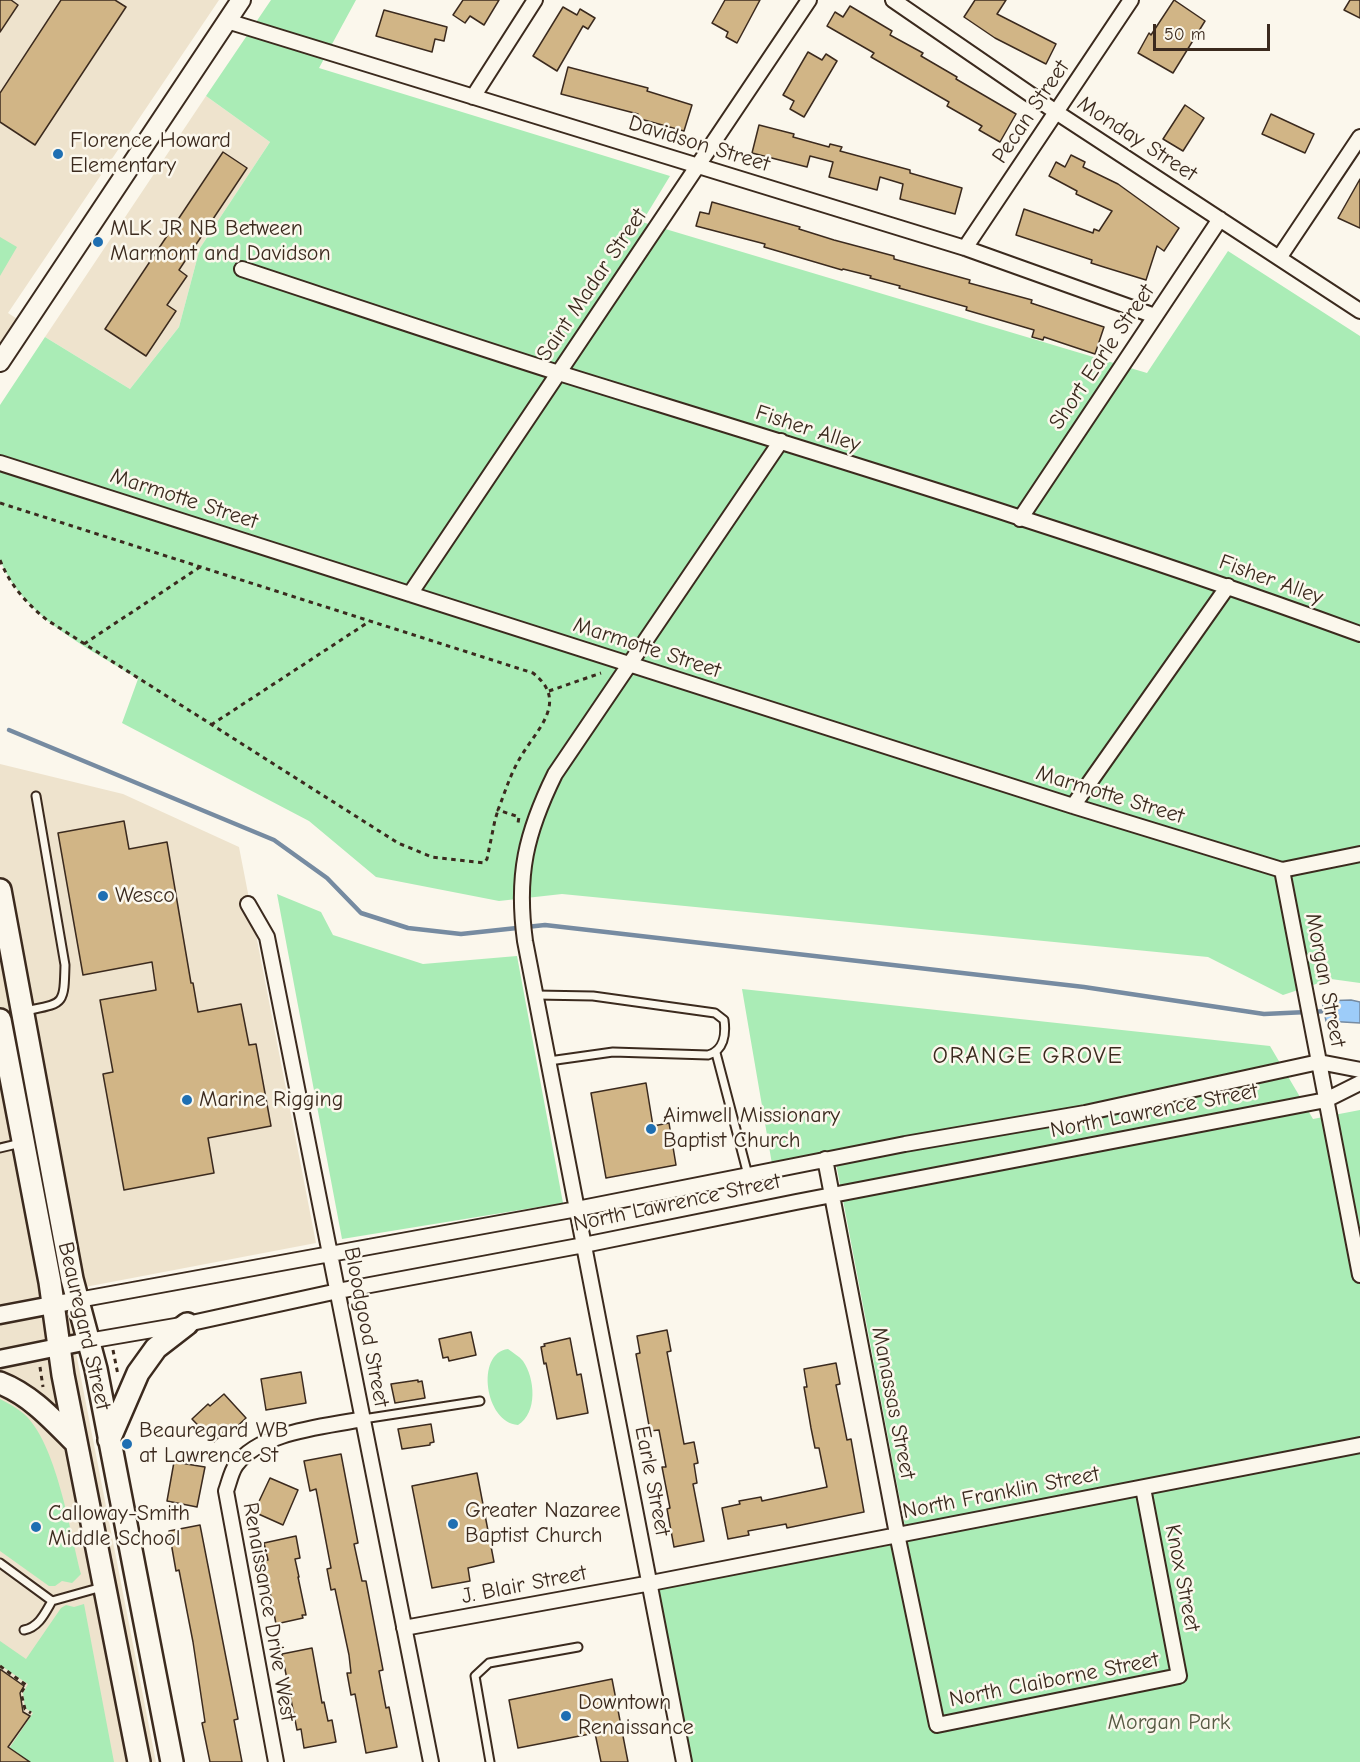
<!DOCTYPE html>
<html>
<head>
<meta charset="utf-8">
<style>
	body { margin:0 }
	#map { position:relative; width:1360px; height:1762px; overflow:hidden; background:#fbf7ec; font-family:"Comic Neue",sans-serif }
	canvas { display:block }
	.scale { position:absolute; left:1153px; top:24px; width:117px; height:27px; box-sizing:border-box; border:3px solid #3b2a1e; border-top:0; padding-left:8px; font-size:18px; line-height:21px; white-space:nowrap; color:#3b2a1e; -webkit-text-stroke:4px #fbf7ec; paint-order:stroke }
</style>
</head>
<body>
<div id="map">
<canvas width="1360" height="1762"></canvas>
<div class="scale">50 m</div>
</div>
<script>
const ctx = document.querySelector('canvas').getContext('2d');
ctx.lineJoin = 'round';
function paint(path, color) { ctx.fillStyle = color; ctx.fill(path, 'evenodd'); }
function trace(path, color, width, dash) { ctx.strokeStyle = color; ctx.lineWidth = width; ctx.lineCap = dash ? 'butt' : 'round'; ctx.setLineDash(dash || []); ctx.stroke(path); }
function drawText(font, color, halo, rows, align = 'center') {
  ctx.font = font + ' "Comic Neue",sans-serif'; ctx.lineWidth = 5; ctx.setLineDash([]); ctx.textBaseline = 'middle'; ctx.strokeStyle = halo; ctx.fillStyle = color; for (const [text, x, y, turn = 0] of rows) {
    ctx.save(); ctx.translate(x, y); ctx.rotate((+turn || 0) * Math.PI / 180); ctx.textAlign = isNaN(turn) ? turn : align; if (halo) ctx.strokeText(text, 0, 0); ctx.fillText(text, 0, 0); ctx.restore();
  }
}
paint(new Path2D(`
	M0 0H219L8 313 25 324 0 362Z
	M206 96 270 142 200 248 179 327 130 389 45 337Z
	M0 764 123 794 239 847 316 1243 64 1291 156 1762H0Z`), '#eee3cd');
paint(new Path2D(`
	M271 0H356L319 68 670 176 642 222 1147 373 1228 251 1360 336V983L1331 979 1283 995 1208 957 562 894 499 901 376 877 309 821 122 723 138 679C87 647 24 618 0 560V405L45 337 130 389 179 327 200 248 270 142 206 96Z
	M0 237 17 247 0 276Z
	M277 894 321 912 333 935 423 964 517 956 563 1203 342 1239Z
	M742 989 1270 1046 1313 1119 1360 1110V1762H692L658 1589 908 1542 834 1153 772 1164Z
	M508 1349C513 1353 519 1356 523 1361 535 1378 538 1413 518 1425 485 1423 475 1353 508 1349Z
	M0 1399C8 1403 17 1408 24 1414 56 1442 70 1531 81 1574L72 1583 62 1581 55 1586H49L0 1551Z
	M84 1604 114 1762H0L33 1713 25 1708 23 1693 28 1684 0 1665V1641L26 1659 61 1608 66 1605 74 1607Z`), '#aaecb6');
const water = new Path2D(`
	M1351 1000 1360 1002V1023L1326 1021 1322 1001Z`);
paint(water, '#9dccf9');
trace(water, '#768ba1', 1.5);
trace(new Path2D(`
	M9 730 274 840 327 878 361 913 408 928 461 934 545 925 1084 987 1264 1014 1329 1011`), '#768ba1', 4.5);
const building = new Path2D(`
	M0 0H11L18 5 0 32Z
	M61 0H115L126 7 35 145 0 122V93Z
	M463 0H499L484 25 470 16 465 23 453 15Z
	M725 0H760L737 43 726 37 728 32 712 23Z
	M975 0H1006L997 14 1056 44 1046 64 995 38 964 17Z
	M1174 0 1205 21 1173 73 1138 53 1149 33 1151 35Z
	M1350 0H1360V18L1344 10Z
	M850 6 892 31 890 35 923 53 921 56 957 77 956 79 1016 114 1000 142 979 130 982 126 947 106 949 102 871 57 874 53 827 26 835 12 843 17Z
	M563 7 577 15 580 9 595 18 588 29 583 26 557 71 533 56Z
	M384 10 447 27 444 41 435 39 432 52 376 36Z
	M808 52 822 60 826 54 837 61 804 117 790 109 794 101 783 95Z
	M568 67 648 88 647 91 692 105 684 131 637 118 638 114 561 94Z
	M1185 105 1204 118 1183 151 1163 139Z
	M1271 114 1314 134 1305 153 1262 134Z
	M759 125 794 134 793 137 829 147 830 144 842 147 840 151 910 170V173L962 188 955 214 900 199 903 184 880 177 877 190 829 177 833 162 810 156 807 167 752 153Z
	M223 152 247 168 179 270 187 276 167 305 176 311 146 356 105 329Z
	M1071 155 1085 162 1083 167 1118 184 1179 228 1164 251 1157 246 1146 280 1107 268 1091 263 1092 260 1016 235 1024 209 1093 233 1094 229 1099 231 1112 211 1076 194 1077 191 1049 176 1056 162 1065 167Z
	M1360 179V228L1338 218Z
	M712 202 800 227 799 229 834 240 894 256V259L970 280 969 283 1032 300 1031 303 1104 327 1095 354 1044 337 1043 340 1032 337 1034 330 966 310 967 307 899 288 900 286 870 278 871 276 843 269 842 270 764 247 765 244 696 226 700 212 709 214Z
	M124 821 129 849 167 842 191 983H193L198 1012 241 1004 249 1045 256 1044 271 1126 208 1138 214 1173 124 1190 103 1074 113 1072 100 1000 156 990 152 962 83 975 58 833Z
	M646 1083 653 1126 669 1123 676 1165 606 1178 591 1093Z
	M667 1330 671 1351 667 1352 684 1444 694 1442 698 1463 694 1464 697 1483 693 1484 704 1541 674 1547 667 1509 670 1508 662 1467H666L659 1430 650 1431 636 1354 640 1353 637 1336Z
	M471 1332 476 1355 449 1361 448 1357 443 1358 439 1339Z
	M570 1338 577 1375 581 1374 588 1413 557 1419 546 1363 544 1364 541 1347 545 1346 544 1344Z
	M836 1363 840 1384 836 1385 847 1440 851 1439 864 1512 787 1528 786 1524 748 1531 749 1535 728 1539 722 1508 740 1504 739 1501 761 1497 762 1501 827 1487 819 1448H815L811 1428 804 1387H807L804 1369Z
	M301 1372 306 1403 266 1410 261 1379Z
	M418 1380V1382L422 1381 425 1398 395 1403 391 1384Z
	M224 1394 246 1418 230 1433 227 1429 214 1442 192 1419 208 1404 210 1406Z
	M431 1424 434 1442 430 1443V1445L402 1449 398 1429Z
	M341 1454 358 1543 354 1544 362 1581H366L383 1670 379 1671 386 1708 389 1707 397 1747 366 1753 355 1694 351 1695 347 1673H351L349 1655 339 1608 335 1589 331 1590 327 1569 331 1568 316 1489 310 1491 304 1461Z
	M174 1462 205 1467 197 1507 167 1501Z
	M477 1473 494 1562 468 1568 470 1581 432 1588 412 1486Z
	M270 1478 298 1490 283 1525 254 1512Z
	M200 1525 238 1719 234 1720 242 1762H210L202 1723 205 1722 193 1642 179 1570 176 1571 169 1531Z
	M296 1536 300 1558 295 1559 299 1577H298L306 1615H302L303 1618 276 1624 264 1561 268 1560 264 1543Z
	M312 1648 322 1703 324 1702 328 1721 332 1720 336 1742 304 1748 301 1729 297 1730 282 1654Z
	M0 1669 24 1686 20 1693 23 1712 30 1716 8 1747 30 1762H0Z
	M612 1679 628 1762H601L595 1733 518 1748 509 1700Z`);
paint(building, '#d1b586');
trace(building, '#3b2a1e', 1.5);
const service = new Path2D(`
	M536 995 593 996 715 1013 724 1020C726 1034 724 1051 708 1055L613 1052 549 1061
	M25 1011C64 1003 64 1006 65 965L36 796
	M716 1053 748 1175
	M0 1148 21 1143
	M363 1419 480 1401
	M0 1563 52 1601 102 1587
	M24 1630C39 1627 45 1613 52 1601
	M490 1762 475 1676 489 1663 578 1647`);
const minor = new Path2D(`
	M893 0 1056 112 1360 311
	M227 21 965 248 1155 316
	M473 97 535 0
	M965 248 1131 0
	M1279 258 1360 137
	M242 269C348 304 455 340 562 374 829 457 1097 538 1360 634
	M0 463 1073 806 1282 870 1360 854
	M1020 519 1220 219
	M410 594 809 0
	M1073 806 1228 586
	M1282 870 1360 1275
	M248 904 267 937 431 1762
	M825 1159 897 1534 937 1725 1179 1676 1143 1488
	M78 1300 577 1209 905 1144 1085 1113 1319 1062 1360 1070
	M88 1341 187 1324 338 1291 584 1245 796 1202 1326 1100 1360 1083
	M404 1628 651 1583 1360 1445
	M276 1762 226 1491C229 1483 231 1472 236 1465 261 1431 324 1427 363 1419
	M684 1762 525 941C516 875 526 833 555 774L781 441`);
const tertiary = new Path2D(`
	M0 1315 78 1300
	M0 1359 88 1341`);
const secondary = new Path2D(`
	M0 362 241 0`);
const primary = new Path2D(`
	M0 890 72 1279 96 1369 172 1762
	M0 1020 50 1282 63 1375 139 1762
	M0 1383C31 1395 53 1420 76 1443
	M109 1440 138 1373 156 1348 187 1324`);
trace(service, '#3b2a1e', 11);
trace(minor, '#3b2a1e', 18);
trace(tertiary, '#3b2a1e', 21);
trace(secondary, '#3b2a1e', 22);
trace(primary, '#3b2a1e', 26);
trace(new Path2D(`
	M0 503 533 673C570 702 536 730 520 758 510 775 505 792 498 810L519 817 518 823
	M0 560C10 585 26 603 47 620L398 843 432 857 484 863 487 859 495 820 498 810
	M84 644 200 567
	M549 691 601 673
	M211 725 370 621
	M113 1350 118 1375
	M40 1367 43 1387
	M0 1666 26 1685 21 1693 25 1709 31 1713`), '#3b2a1e', 3, [4.5, 4.5]);
trace(service, '#fbf7ec', 7);
trace(minor, '#fbf7ec', 14);
trace(tertiary, '#fbf7ec', 16);
trace(secondary, '#fbf7ec', 18);
trace(primary, '#fbf7ec', 21);
for (const [x, y, r, color] of [
	[58,154,6,"#1f6fb2"],
	[98,242,6,"#1f6fb2"],
	[103,896,6,"#1f6fb2"],
	[187,1100,6,"#1f6fb2"],
	[651,1129,6,"#1f6fb2"],
	[127,1444,6,"#1f6fb2"],
	[453,1524,6,"#1f6fb2"],
	[36,1527,6,"#1f6fb2"],
	[566,1716,6,"#1f6fb2"]
]) { const dot = new Path2D(); dot.arc(x, y, r, 0, 2 * Math.PI); ctx.fillStyle = color; ctx.fill(dot); trace(dot, '#fbf7ec', 2); }
drawText('22px', '#3b2a1e', '#fbf7ec', [
	["Pecan Street",1031,112,-56],
	["Monday Street",1137,139,33],
	["Davidson Street",699,144,17],
	["Saint Madar Street",592,285,-56],
	["Short Earle Street",1102,357,-56],
	["Fisher Alley",808,429,18],
	["Marmotte Street",184,499,18],
	["Fisher Alley",1271,580,20],
	["Marmotte Street",647,648,18],
	["Marmotte Street",1110,795,17],
	["Morgan Street",1325,980,79],
	["North Lawrence Street",1154,1111,-11],
	["North Lawrence Street",677,1203,-12],
	["Beauregard Street",84,1326,77],
	["Bloodgood Street",366,1327,79],
	["Manassas Street",893,1403,79],
	["Earle Street",652,1481,79],
	["North Franklin Street",1001,1493,-11],
	["Knox Street",1182,1578,79],
	["J. Blair Street",524,1585,-11],
	["Renaissance Drive West",269,1612,80],
	["North Claiborne Street",1054,1680,-11]
]);
drawText('22px', '#3b2a1e', '#fbf7ec', [
	["Florence Howard",70,141],
	["Elementary",70,166],
	["MLK JR NB Between",110,229],
	["Marmont and Davidson",110,254],
	["Wesco",115,896],
	["Marine Rigging",199,1100],
	["Aimwell Missionary",663,1116],
	["Baptist Church",663,1141],
	["Beauregard WB",139,1431],
	["at Lawrence St",139,1456],
	["Greater Nazaree",465,1511],
	["Baptist Church",465,1536],
	["Calloway-Smith",48,1514],
	["Middle School",48,1539],
	["Downtown",578,1703],
	["Renaissance",578,1728]
], 'left');
drawText('22px', '#575a44', '#fbf7ec', [
	["Morgan Park",1169,1723]
]);
ctx.letterSpacing = '1.5px';
drawText('24px', '#3b2a1e', '#fbf7ec', [
	["ORANGE GROVE",1028,1056]
]);
ctx.letterSpacing = '0px';
</script>
</body>
</html>
